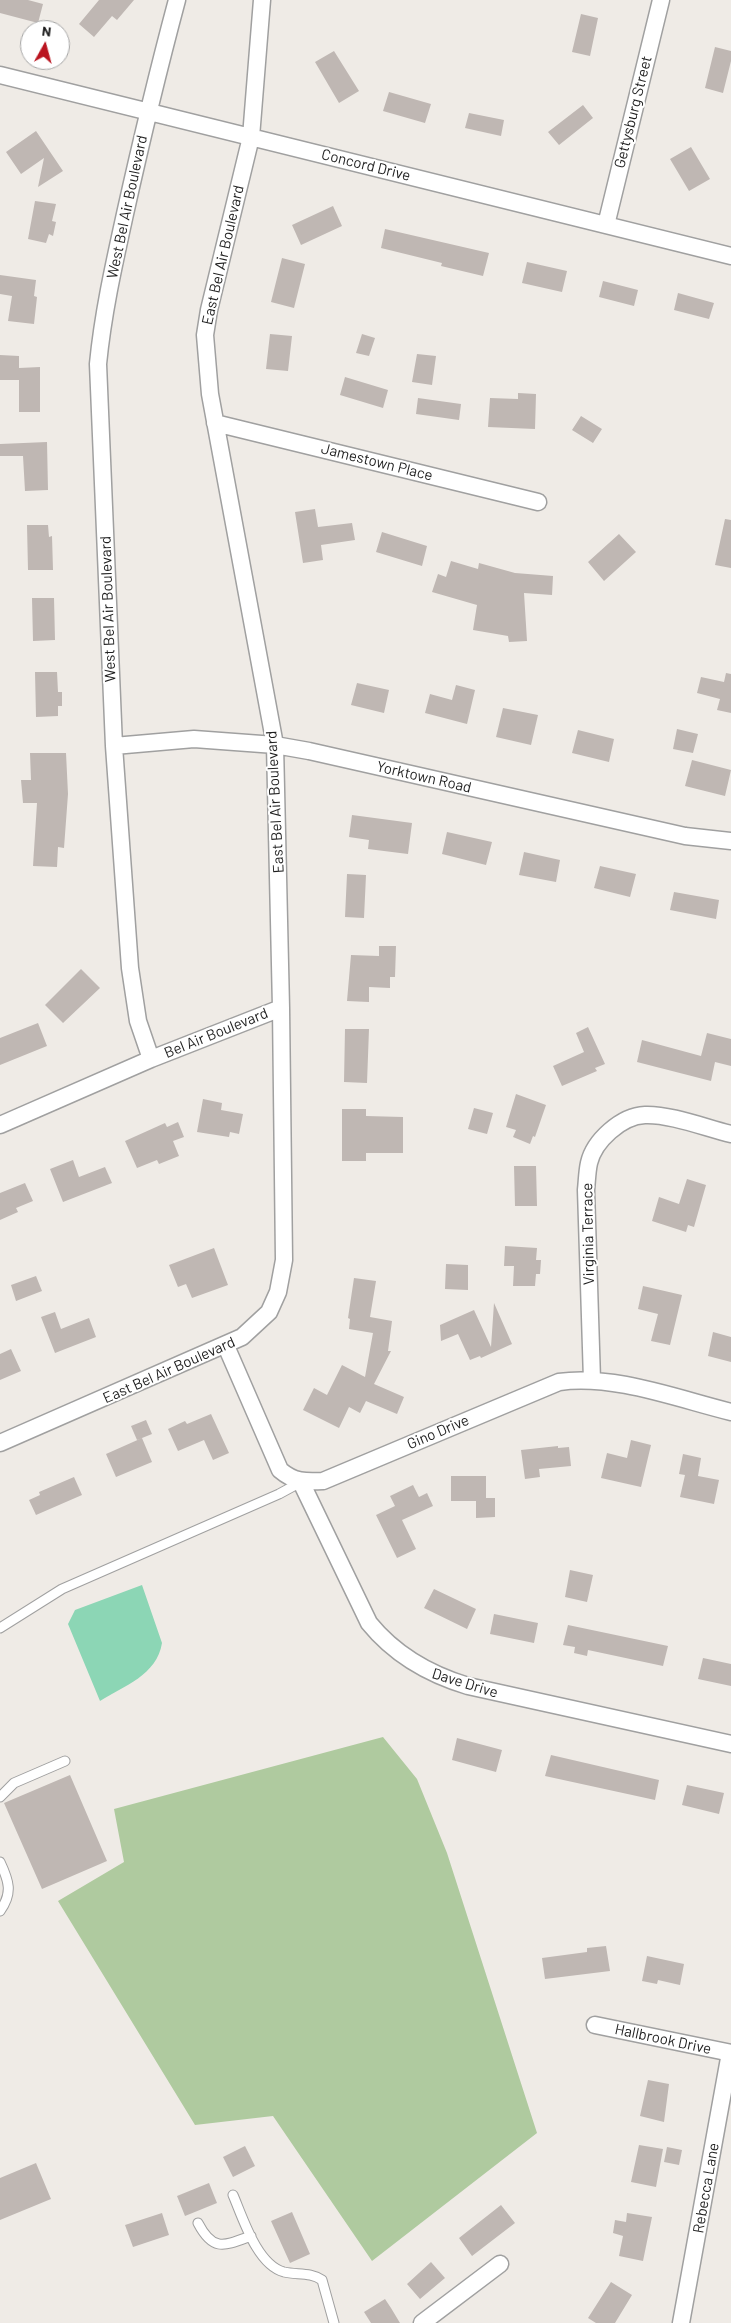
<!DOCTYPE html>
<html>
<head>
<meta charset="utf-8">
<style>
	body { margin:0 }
	#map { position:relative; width:731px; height:2323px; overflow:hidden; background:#efebe6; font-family:Barlow,sans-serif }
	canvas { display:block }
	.north { position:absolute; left:20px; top:20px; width:50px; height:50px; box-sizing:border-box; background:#fff; border:1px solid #a5a5a5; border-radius:50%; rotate:7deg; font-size:14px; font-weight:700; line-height:20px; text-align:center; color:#1f1f1f }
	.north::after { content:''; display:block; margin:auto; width:18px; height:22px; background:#ba141f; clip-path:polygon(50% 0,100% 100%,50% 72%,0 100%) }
</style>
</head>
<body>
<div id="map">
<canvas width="731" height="2323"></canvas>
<div class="north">N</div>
</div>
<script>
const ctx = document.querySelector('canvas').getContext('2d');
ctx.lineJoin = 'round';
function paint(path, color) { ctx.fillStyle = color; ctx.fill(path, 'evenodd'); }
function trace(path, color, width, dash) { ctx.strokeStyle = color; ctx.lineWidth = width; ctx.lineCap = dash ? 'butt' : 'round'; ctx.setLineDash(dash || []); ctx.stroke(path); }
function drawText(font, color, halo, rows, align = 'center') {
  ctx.font = font + ' Barlow,sans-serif'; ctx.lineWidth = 4; ctx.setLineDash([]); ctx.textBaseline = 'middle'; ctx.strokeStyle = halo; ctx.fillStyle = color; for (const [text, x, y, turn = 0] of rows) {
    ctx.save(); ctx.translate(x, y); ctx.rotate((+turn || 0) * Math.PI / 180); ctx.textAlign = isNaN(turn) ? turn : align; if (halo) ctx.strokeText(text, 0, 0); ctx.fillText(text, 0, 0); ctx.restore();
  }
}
paint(new Path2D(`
	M383 1737 417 1779 447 1853 537 2133 372 2261 273 2116 195 2125 58 1901 124 1862 114 1809Z`), '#afca9f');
paint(new Path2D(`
	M142 1585 162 1643C157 1675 124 1686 100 1701L68 1624 75 1610Z`), '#8cd6b5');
paint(new Path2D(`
	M0 0H28L43 4 38 23 0 13Z
	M99 0H134L117 20 112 16 94 37 79 24Z
	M581 14 598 18 590 56 572 52Z
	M715 47 731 51V61L723 93 705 88Z
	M334 51 359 91 339 103 315 62Z
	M389 92 431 104 425 123 383 111Z
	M583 105 593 118 559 145 548 132Z
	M469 113 504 120 501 136 465 128Z
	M36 131 63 171 38 187 44 158 21 174 6 152Z
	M691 147 710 179 689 191 670 159Z
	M35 201 56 204 52 221 56 222 53 236 49 234 46 243 28 239Z
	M333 206 342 226 301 245 292 225Z
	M385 229 489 253 483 276 441 266 442 263 381 248Z
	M282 258 305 264 294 308 271 302Z
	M527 262 567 271 562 292 522 283Z
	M0 275 36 280 34 296 37 297 34 324 8 321 12 296 0 294Z
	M603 281 638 290 634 306 599 297Z
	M678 293 714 303 709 319 674 310Z
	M270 334 292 336 288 371 266 369Z
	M362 334 375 338 369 356 356 353Z
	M417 354 436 356 432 385 412 382Z
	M0 355 19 356V368L40 367V412H19V380H0Z
	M345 377 388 390 383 408 340 395Z
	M518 393 536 394 535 429 488 427 490 398 518 399Z
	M418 398 461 404 459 420 416 414Z
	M581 416 602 429 593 443 572 430Z
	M47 442 48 490 25 491 23 456H0V444Z
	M315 509 318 527 352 523 355 540 321 545 323 560 303 563 295 512Z
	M725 519 731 520V568L715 565Z
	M27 525H48L49 537 52 536 53 570H28Z
	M382 532 427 546 422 566 376 552Z
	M619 534 636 552 604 581 588 562Z
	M451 561 478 569 479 563 515 573 553 576 552 595 524 593 527 641 509 642 508 636 473 630 477 605 432 592 438 574 446 577Z
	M32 598H54L55 640 33 641Z
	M35 672H57L58 692H62V706H58V716L36 717Z
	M726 673 731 674V713L717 710 720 699 697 693 701 677 724 682Z
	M357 683 389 690 384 713 351 705Z
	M456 685 475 690 467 724 425 713 430 694 452 700Z
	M503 708 538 715 531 745 496 737Z
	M677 729 698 734 693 753 673 749Z
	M578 730 614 739 609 762 572 753Z
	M30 753H66L68 794 64 848 58 847 57 867 33 866 37 803H23L21 780H31Z
	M692 760 731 770 725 796 685 786Z
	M352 815 412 823 408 854 368 849 369 840 349 837Z
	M447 832 492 842 486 865 442 854Z
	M524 852 560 860 556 882 519 875Z
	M600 866 636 874 630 897 594 888Z
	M347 874 366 875 364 918 345 917Z
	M674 892 719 900 716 919 670 910Z
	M379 946H396L395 977H390V988L369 987V1002L347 1001 351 955 379 956Z
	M81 969 100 988 63 1023 45 1005Z
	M38 1023 47 1046 0 1065V1038Z
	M588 1027 605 1064 595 1068 597 1071 562 1086 553 1066 584 1052 576 1033Z
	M345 1029H369L367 1083 344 1082Z
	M707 1033 731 1039V1066L715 1062 711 1081 637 1062 642 1040 701 1056Z
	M516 1094 546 1105 535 1137 533 1136 530 1144 513 1137 516 1130 506 1127Z
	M203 1099 222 1103 221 1110 243 1114 239 1134 230 1132 229 1137 197 1132Z
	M474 1108 493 1113 487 1134 468 1129Z
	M342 1109H366V1116L403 1117V1153H366V1161H342Z
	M178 1122 184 1137 173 1141 179 1156 159 1164 157 1160 137 1168 125 1141 165 1123 167 1127Z
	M73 1160 79 1177 105 1167 112 1183 63 1202 50 1169Z
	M514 1166H536L537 1206H515Z
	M687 1179 706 1185 694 1227 688 1225 686 1232 652 1221 659 1197 679 1204Z
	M25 1183 33 1201 16 1208 18 1212 0 1220V1193Z
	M505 1246 537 1248 536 1260H541L540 1274H536L535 1286H513L514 1266H504Z
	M214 1248 228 1285 192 1298 186 1284 178 1287 169 1265Z
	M446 1264 468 1265V1290L445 1289Z
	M36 1276 42 1291 16 1301 11 1285Z
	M354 1278 376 1281 370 1317 392 1321 388 1351H391L374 1384 404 1397 397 1414 366 1401 360 1413 349 1407 339 1428 303 1410 314 1388 327 1395 342 1365 365 1377 373 1333 349 1329 350 1319 348 1318Z
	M643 1286 682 1295 670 1345 651 1341 658 1314 638 1309Z
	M494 1303 512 1344 481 1358 480 1356 470 1360 458 1334 441 1341 440 1325 474 1310 491 1347Z
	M55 1312 61 1329 89 1318 96 1337 55 1353 41 1317Z
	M713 1332 731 1337V1362L708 1356Z
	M11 1349 21 1371 0 1380V1354Z
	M211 1414 229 1453 213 1460 204 1440 178 1451 168 1429 185 1421 187 1424Z
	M146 1420 152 1434 137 1440 131 1426Z
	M142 1438 152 1462 116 1477 106 1454Z
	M631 1440 651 1445 641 1487 601 1478 607 1453 627 1458Z
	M558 1446V1448L569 1447 571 1466 539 1469 540 1477 525 1479 521 1450Z
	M683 1454 701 1458 698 1476 719 1480 714 1504 680 1497 685 1475 679 1474Z
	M451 1476H486V1498H495V1517L476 1518V1501H451Z
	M74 1477 82 1495 36 1515 29 1500 40 1495 39 1492Z
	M413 1485 419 1497 427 1493 433 1506 402 1520 416 1549 397 1558 376 1515 395 1506 390 1496Z
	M570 1570 593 1575 587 1602 565 1597Z
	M434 1589 476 1609 467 1629 424 1608Z
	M494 1614 538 1623 534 1643 490 1634Z
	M568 1625 668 1646 663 1666 588 1650 587 1656 574 1653 575 1647 563 1645Z
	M703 1658 731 1664V1686L698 1679Z
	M457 1738 502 1750 496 1772 452 1760Z
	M551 1755 659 1780 655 1800 545 1776Z
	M70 1775 107 1861 42 1889 4 1803Z
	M687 1785 724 1793 719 1814 682 1805Z
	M606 1946 610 1971 545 1979 542 1958 587 1952V1948Z
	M647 1956 684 1964 680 1985 658 1980 657 1984 642 1981Z
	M648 2080 669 2084 664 2122 640 2116Z
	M639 2145 663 2149 656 2187 631 2182Z
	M245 2146 255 2166 233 2177 223 2157Z
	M667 2147 682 2150 679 2165 664 2162Z
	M36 2163 51 2199 0 2220V2178Z
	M209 2183 217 2203 185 2216 177 2196Z
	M501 2205 515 2223 472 2256 459 2238Z
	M292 2212 310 2254 290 2263 271 2221Z
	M162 2213 169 2235 133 2247 125 2225Z
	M627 2213 652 2217 643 2261 619 2256 623 2236 613 2233 615 2220 626 2222Z
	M431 2262 445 2278 420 2299 407 2284Z
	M611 2282 632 2295 615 2323H596L588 2318Z
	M385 2299 391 2308 400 2323H371L364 2312Z`), '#bfb7b3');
const lane = new Path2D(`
	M0 1628 62 1589 279 1494 301 1482
	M0 1797 14 1783 65 1761
	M0 1862C9 1881 13 1893 0 1911
	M233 2195C243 2218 257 2265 284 2272 297 2275 311 2272 322 2280L334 2323
	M198 2223C213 2252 224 2246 251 2236`);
const street = new Path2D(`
	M0 75 731 256
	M606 225 661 0
	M215 423 538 502
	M114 746 194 739 275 745 309 751 685 836 731 841
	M151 1059 138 1021 130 968 114 746 98 364C103 313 114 264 125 214 141 142 158 71 177 0
	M0 1125 151 1059 281 1008
	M226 1346 280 1470C294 1482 305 1482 323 1481L559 1382C613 1374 678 1399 731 1412
	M592 1380 586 1190C587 1181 587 1172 589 1163 594 1141 621 1116 645 1115 670 1114 706 1128 731 1134
	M0 1443 242 1337 269 1312 278 1292 284 1260 281 1008 275 745 210 394 205 335 209 310 251 137 262 0
	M301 1482 369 1623C395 1655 428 1674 468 1686L731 1744
	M595 2025 731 2053
	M422 2323 500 2264
	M681 2323 730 2053`);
trace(lane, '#a0a0a0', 11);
trace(street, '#a0a0a0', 19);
trace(lane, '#fff', 9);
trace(street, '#fff', 16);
drawText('15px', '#1f1f1f', '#fff', [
	["Gettysburg Street",633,112,-76],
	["Concord Drive",366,165,14],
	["West Bel Air Boulevard",127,207,-78],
	["East Bel Air Boulevard",223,255,-77],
	["Jamestown Place",377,462,14],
	["West Bel Air Boulevard",108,609,-92],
	["Yorktown Road",424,777,13],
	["East Bel Air Boulevard",275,802,-93],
	["Bel Air Boulevard",216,1033,-22],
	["Virginia Terrace",588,1234,-91],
	["East Bel Air Boulevard",169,1370,-24],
	["Gino Drive",438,1432,-23],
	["Dave Drive",465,1683,17],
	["Hallbrook Drive",663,2039,12],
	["Rebecca Lane",706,2188,-80]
]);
</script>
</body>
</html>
